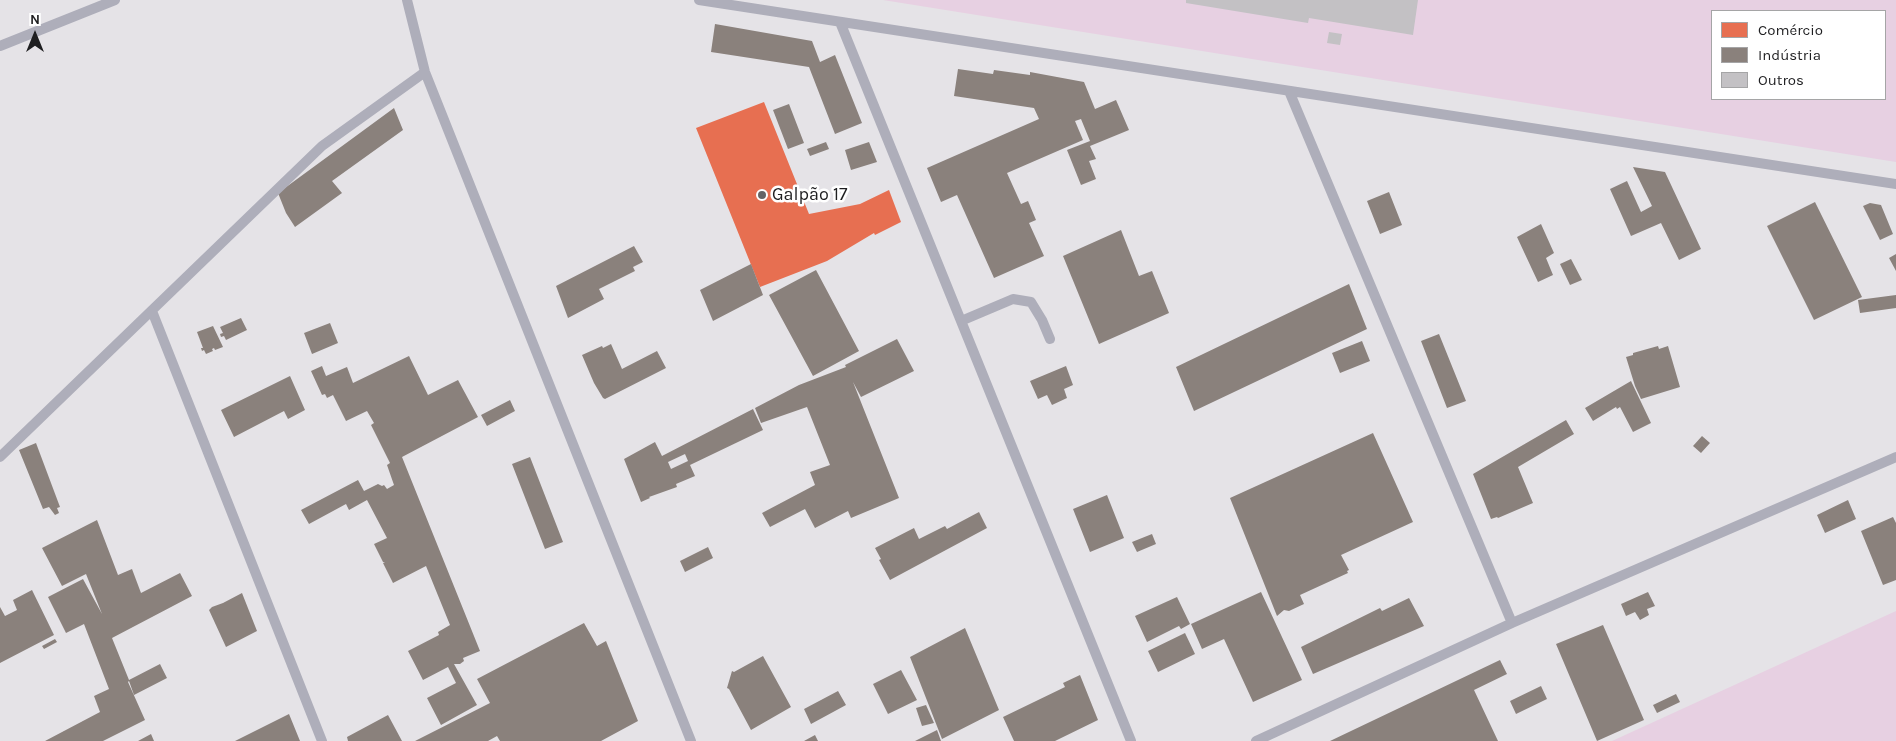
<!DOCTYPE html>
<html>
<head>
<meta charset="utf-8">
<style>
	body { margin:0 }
	#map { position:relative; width:1896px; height:741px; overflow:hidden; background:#e5e3e7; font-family:Karla,sans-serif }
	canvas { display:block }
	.legend { position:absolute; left:1711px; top:10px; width:175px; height:90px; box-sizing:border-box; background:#fff; border:1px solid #a5a5a6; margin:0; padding:6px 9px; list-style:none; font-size:15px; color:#1f1f21 }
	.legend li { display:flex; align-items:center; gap:10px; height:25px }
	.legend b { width:25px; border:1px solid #a5a5a6 }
	.north { position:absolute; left:10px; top:10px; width:50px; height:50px; -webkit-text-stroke:4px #fff; paint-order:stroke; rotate:0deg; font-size:14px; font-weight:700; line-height:20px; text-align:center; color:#1f1f21 }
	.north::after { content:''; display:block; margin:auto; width:18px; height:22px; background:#1f1f21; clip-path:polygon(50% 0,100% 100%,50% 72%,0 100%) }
</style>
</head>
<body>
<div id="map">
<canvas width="1896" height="741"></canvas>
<ul class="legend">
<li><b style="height:14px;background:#e76f51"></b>Comércio</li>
<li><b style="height:14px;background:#8a817c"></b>Indústria</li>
<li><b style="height:14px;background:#c3c1c4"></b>Outros</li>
</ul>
<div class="north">N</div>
</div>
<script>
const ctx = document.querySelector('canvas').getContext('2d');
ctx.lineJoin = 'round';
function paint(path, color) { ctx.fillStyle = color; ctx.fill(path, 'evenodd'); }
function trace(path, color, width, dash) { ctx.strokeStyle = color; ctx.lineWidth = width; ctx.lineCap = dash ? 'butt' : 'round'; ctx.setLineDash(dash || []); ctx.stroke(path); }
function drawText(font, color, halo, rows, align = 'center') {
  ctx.font = font + ' Karla,sans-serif'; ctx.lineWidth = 5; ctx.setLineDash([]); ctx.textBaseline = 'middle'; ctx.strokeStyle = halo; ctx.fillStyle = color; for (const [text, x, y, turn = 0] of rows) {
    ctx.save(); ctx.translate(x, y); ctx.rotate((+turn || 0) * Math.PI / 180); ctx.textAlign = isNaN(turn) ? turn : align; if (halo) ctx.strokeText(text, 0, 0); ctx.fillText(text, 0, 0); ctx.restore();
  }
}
paint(new Path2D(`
	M883 0H1896V162ZM1712 11H1885V99H1712Z
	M1896 611V741H1612Z`), '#e7d0e2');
paint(new Path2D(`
	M764 102 809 214 860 204 889 190 901 222 875 235 874 233 827 261 760 287 696 128Z`), '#e76f51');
paint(new Path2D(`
	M715 24 812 41 820 62 835 55 862 123 835 134 809 67 711 52Z
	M958 69 993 74 994 70 1030 75V72L1084 82 1095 109 1116 100 1129 130 1090 146 1096 159 1089 161 1096 179 1081 185 1067 150 1090 141 1081 119 1075 121 1083 140 1007 173 1021 204 1028 201 1036 220 1029 223 1044 256 994 278 957 195 941 202 927 168 1039 119 1034 108 954 96Z
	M789 104 804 143 788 149 773 110Z
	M394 108 403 130 332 181 342 193 295 227 286 213 278 193Z
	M826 142 829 149 810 156 807 149Z
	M869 142 877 162 851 170 845 150Z
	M1633 167 1665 172 1701 249 1679 260 1661 223 1631 236 1610 189 1627 181 1641 212 1652 206Z
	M1389 192 1402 225 1380 234 1367 201Z
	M1815 202 1862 297 1814 320 1767 226Z
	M1870 203 1881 205 1893 234 1880 240 1863 206Z
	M1541 224 1554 253 1546 258 1553 275 1538 282 1517 237Z
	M1121 230 1139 276 1152 271 1169 313 1099 344 1063 256Z
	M634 246 643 262 633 267 635 271 599 289 604 299 568 318 556 286Z
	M1896 254V271L1889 258Z
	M1571 259 1582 280 1570 285 1560 264Z
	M751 264 763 295 713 321 700 290Z
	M816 270 859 351 813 376 769 295Z
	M1349 284 1367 329 1194 411 1176 367Z
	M1896 295V308L1860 313 1858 300Z
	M241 318 247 330 226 340 224 336 221 337 220 334 223 333 220 327Z
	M330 323 338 343 312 354 304 333Z
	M213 326 223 347 215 350 214 348 212 349 213 351 206 354 204 350 202 351 201 348H203L197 332Z
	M1439 334 1466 401 1447 408 1421 341Z
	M897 339 914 371 861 397 853 382 899 498 851 518 848 511 815 528 805 509 770 527 762 513 815 485 810 472 830 465 807 407 761 423 755 408 799 385 846 367 845 365Z
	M1362 341 1370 361 1340 373 1332 353Z
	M611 344 622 369 657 351 666 368 605 399 603 398 594 383 582 355 602 346 603 348Z
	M1658 346 1659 349 1668 346 1680 387 1641 399 1635 386 1626 357 1633 355V353Z
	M409 356 428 395 458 380 478 417 402 457 480 651 463 658 464 661 460 664H454L477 705 441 725 427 698 456 683 448 667 423 680 408 651 439 635 438 632 450 625 426 566 393 583 383 563 385 562H383L374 544 387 538 367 500 349 510 346 504 309 524 301 510 358 480 364 491 378 484 382 486 384 485 387 489 394 485 387 465 390 463 371 425 374 423 367 411 346 421 333 395 327 398 325 394 322 395 311 371 322 366 326 376 347 367 353 383Z
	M1066 366 1073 385 1064 389 1067 398 1052 405 1047 395 1038 399 1030 381Z
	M290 376 305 410 288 419 284 411 234 437 221 410Z
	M1631 381 1651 423 1633 432 1620 407 1617 409 1616 407 1593 421 1585 408Z
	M510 400 515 411 487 426 481 415Z
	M753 409 763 430 690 465 695 476 676 484 677 487 649 497 650 498 641 502 624 459 655 442 662 456ZM685 454 688 461 671 469 668 462Z
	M1566 420 1574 434 1518 467 1533 503 1498 518 1497 517 1491 519 1473 474Z
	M1373 433 1413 522 1341 555 1349 570 1347 571 1348 573 1300 595 1304 604 1289 611 1284 610 1277 616 1230 498Z
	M1702 436 1710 443 1701 453 1693 446Z
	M36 443 60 507 57 508 59 513 55 515 49 507 43 509 19 450Z
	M530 457 563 542 545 549 512 464Z
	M1107 495 1124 538 1090 552 1073 509Z
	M1848 500 1856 519 1825 533 1817 515Z
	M979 512 987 528 890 580 879 560 881 559 875 548 914 528 919 539 945 526 947 529Z
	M1893 517 1896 523V580L1883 585 1861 531Z
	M97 520 118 575 132 569 141 593 180 573 192 596 112 638 129 680 160 664 167 678 134 695 129 681 128 682 145 720 103 741H45L100 712 94 696 109 689 84 624 66 633 48 597 83 579 102 614 86 574 62 586 42 548Z
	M1152 534 1156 544 1137 552 1132 542Z
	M708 547 713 558 685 572 680 561Z
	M32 590 54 635 0 663V607L5 616 17 610 13 600Z
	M1261 592 1302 680 1253 702 1224 639 1202 649 1191 624Z
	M1648 592 1655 606 1647 609 1649 615 1640 620 1635 612 1626 616 1621 604Z
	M242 593 257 631 226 647 209 610 212 607 223 603Z
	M1177 597 1190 624 1181 629 1179 626 1147 642 1135 616Z
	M1409 598 1424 626 1313 674 1301 647 1380 608 1382 611Z
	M584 623 597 646 606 641 638 721 601 741H500L497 736 488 741H415L490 703 477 679Z
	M1603 625 1644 720 1597 741 1556 644Z
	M965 628 999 710 942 739 910 657Z
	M1185 633 1195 654 1158 672 1148 651Z
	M55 639 57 642 44 649 42 646Z
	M763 656 791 707 751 730 729 689 727 688 732 671 734 672Z
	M1500 660 1507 674 1474 690 1498 741H1330Z
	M901 670 917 700 888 714 873 684Z
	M1080 675 1098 720 1055 741H1014L1003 717 1065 687 1063 683Z
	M1541 686 1547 699 1516 714 1510 701Z
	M838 691 846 705 811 724 804 709Z
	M1676 694 1680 702 1657 713 1653 705Z
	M926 705 934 723 922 726 916 708Z
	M289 714 300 741H235Z
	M388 715 402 741H348L347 737Z
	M937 730 941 741H915Z
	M151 734 154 741H138Z
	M815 735 818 741H804Z`), '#8a817c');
paint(new Path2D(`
	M1186 0H1418L1413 35 1309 18 1308 23 1186 3Z
	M1329 32 1342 34 1340 45 1327 43Z`), '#c3c1c4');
trace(new Path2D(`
	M407 0 425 72 691 741
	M699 0 1896 184
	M840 22 1131 741
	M0 46 115 0
	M1289 91 1512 623
	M152 311 322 741
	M961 321 1013 299 1031 302 1042 320 1050 339
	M0 457 322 146 425 72
	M1256 741 1512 623 1896 457`), '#aeaeba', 10);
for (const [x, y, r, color] of [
	[762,195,5,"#646466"]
]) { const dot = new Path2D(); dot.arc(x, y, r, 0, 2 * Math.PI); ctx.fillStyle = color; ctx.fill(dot); trace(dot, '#fff', 2); }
drawText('18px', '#1f1f21', '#fff', [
	["Galpão 17",772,195]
], 'left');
</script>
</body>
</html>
